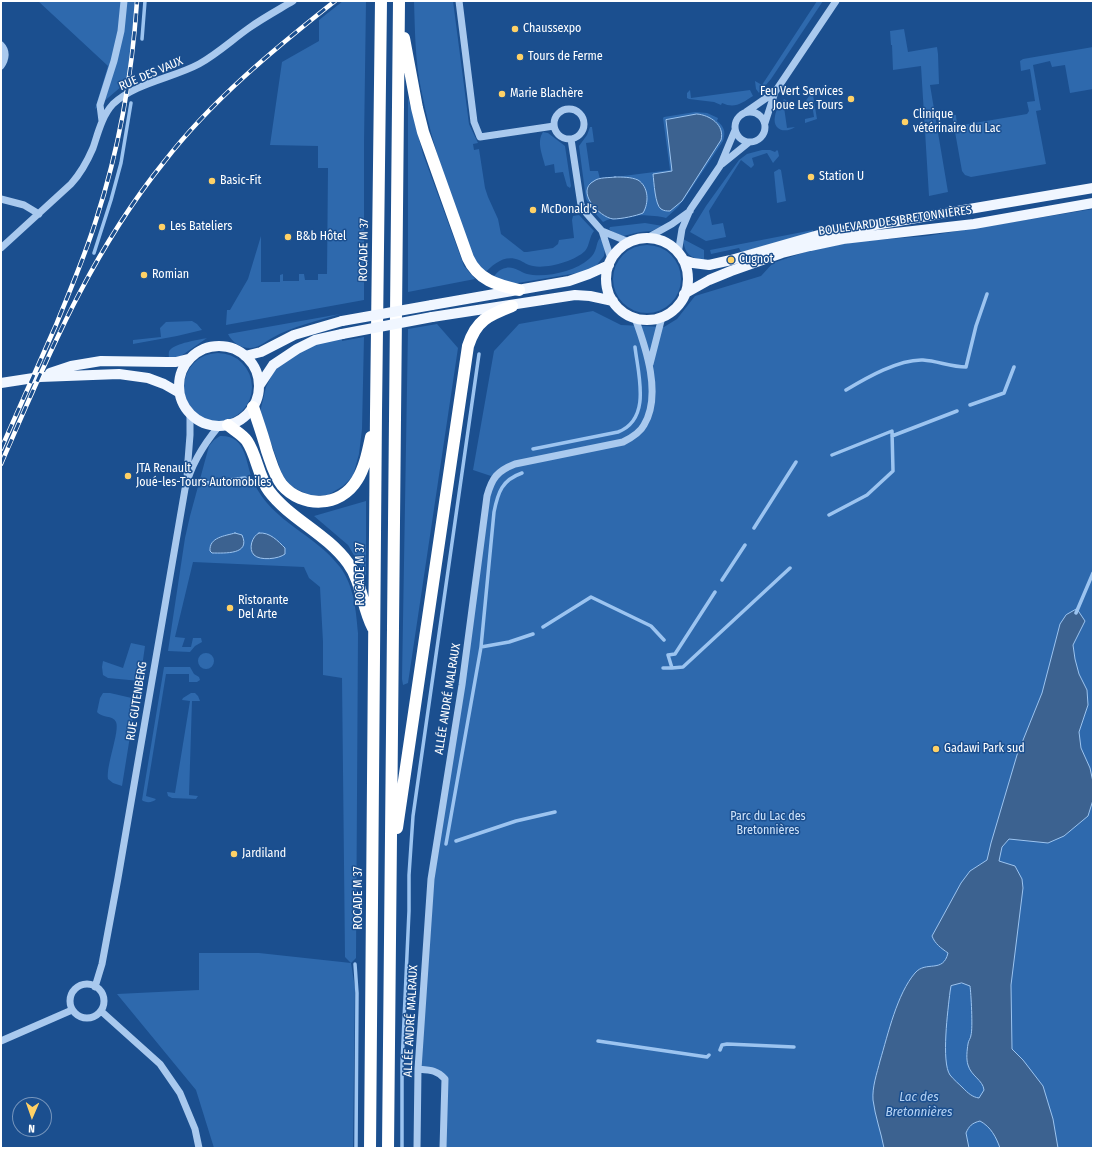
<!DOCTYPE html>
<html>
<head>
<meta charset="utf-8">
<style>
	body { margin:0 }
	#map { position:relative; width:1094px; height:1149px; overflow:hidden; background:#1b4f8f; font-family:"Fira Sans Condensed",sans-serif }
	canvas { display:block }
	.frame { position:absolute; inset:0; border:2px solid #fff; pointer-events:none }
	.north { position:absolute; left:12px; top:1097px; width:40px; height:40px; box-sizing:border-box; background:#1b4f8f; border:1px solid #7695bc; border-radius:50%; rotate:182deg; font-size:11px; font-weight:700; line-height:16px; text-align:center; color:#fff }
	.north::after { content:''; display:block; margin:auto; width:14px; height:18px; background:#ffd166; clip-path:polygon(50% 0,100% 100%,50% 72%,0 100%) }
</style>
</head>
<body>
<div id="map">
<canvas width="1094" height="1149"></canvas>
<div class="frame"></div>
<div class="north">N</div>
</div>
<script>
const ctx = document.querySelector('canvas').getContext('2d');
ctx.lineJoin = 'round';
function paint(path, color) { ctx.fillStyle = color; ctx.fill(path, 'evenodd'); }
function trace(path, color, width, dash) { ctx.strokeStyle = color; ctx.lineWidth = width; ctx.lineCap = dash ? 'butt' : 'round'; ctx.setLineDash(dash || []); ctx.stroke(path); }
function drawText(font, color, halo, rows, align = 'center') {
  ctx.font = font + ' "Fira Sans Condensed",sans-serif'; ctx.lineWidth = 3; ctx.setLineDash([]); ctx.textBaseline = 'middle'; ctx.strokeStyle = halo; ctx.fillStyle = color; for (const [text, x, y, turn = 0] of rows) {
    ctx.save(); ctx.translate(x, y); ctx.rotate((+turn || 0) * Math.PI / 180); ctx.textAlign = isNaN(turn) ? turn : align; if (halo) ctx.strokeText(text, 0, 0); ctx.fillText(text, 0, 0); ctx.restore();
  }
}
paint(new Path2D(`
	M38 1H136L129 80 95 109 108 66Z
	M343 1H366L364 143V300L226 325 227 310H230L248 279 261 236V282H280V275L283 274V281H299V274H304L305 280H318V274H327L328 168H318V146L270 145 282 62 319 41V20Z
	M414 1H453L469 124 478 143 473 144 474 150 479 149 485 188 488 197 498 219 501 234 524 252H527L553 248 558 244 559 240 574 238 572 220 573 216 579 215 594 231C589 237 590 245 585 251 575 261 547 269 533 266 527 265 524 262 519 260 505 254 493 264 484 274L473 261C454 204 432 148 421 89 415 60 415 30 414 1Z
	M817 1H823L771 79 759 93 756 89 755 81 762 85Z
	M904 29 908 52 937 47 938 54 939 84 930 85 948 192 929 196 921 66 893 70 892 45H891L890 31Z
	M1093 47V89L1070 93 1065 65 1052 67 1050 61 1033 65 1041 110 1036 111 1046 164 971 177 965 175 962 171 952 115H956L957 126 1027 114 1029 111 1027 102 1035 101 1030 69 1021 71 1020 61 1023 59Z
	M816 87 820 88 821 93 813 95 817 119 805 123V119L814 117 812 104 804 106V103Z
	M690 90 691 98 750 90 753 96C742 103 735 109 722 103L721 105 714 102 689 99 687 98V93Z
	M408 97 423 154 464 266 475 279 408 292Z
	M784 99 793 104 784 107 787 128 795 127C785 134 772 130 775 116 776 109 781 104 784 99Z
	M695 112 707 113 718 118 717 121C724 126 726 132 723 141L685 198 678 207 666 218C650 214 618 214 603 222L592 210 586 199 579 146 587 135 590 127H592L594 142 586 143 590 171H598L600 179 670 170 663 118 664 117Z
	M543 132 548 133 565 146 571 186 570 188 567 186 563 172 555 173 554 164 545 166C543 156 536 142 543 132Z
	M762 150H770L775 152 777 150 778 151 779 156 773 163 767 153 752 158 754 165 751 168 741 160 709 211 712 225 723 223 726 237 706 241 690 232 706 206 739 160 747 154Z
	M779 169 781 170 786 201 777 203 774 172Z
	M1093 209V1148H443L445 1079 418 1069 431 879 487 496 494 477 473 470 494 351 519 324 593 311 621 325 664 327 677 319 695 296 761 276 773 263 817 248 862 241 927 236Z
	M645 223 663 226 651 231 640 232 623 236 613 232 609 229 610 227Z
	M813 230V233L741 252 739 248 711 254 710 250Z
	M600 238 602 241 605 249 604 256 596 266 583 272 512 284 492 279C496 274 499 269 506 268 513 266 520 272 527 274 545 278 574 272 589 259 598 252 595 244 600 238Z
	M683 239 704 250V261C690 257 685 255 683 239Z
	M613 279a34 34 0 1 1 68 0a34 34 0 1 1-68 0Z
	M340 314C317 321 293 326 272 338 265 342 258 348 250 348 240 348 232 342 228 334Z
	M192 321 197 324 202 330 177 336 133 344V340L161 337 160 328 166 322Z
	M437 324 458 348 408 683 403 685 402 679 408 329Z
	M364 337 362 429 359 454 353 476 343 486 328 495H310L296 489 288 483 282 474 269 437 263 428 260 416 261 408 266 387 275 369 286 360 315 344 342 338V341Z
	M207 338 181 356 169 359C169 356 168 352 170 350 176 343 198 340 207 338Z
	M184 387a34 34 0 1 1 68 0a34 34 0 1 1-68 0Z
	M220 436C248 435 245 465 254 483 273 523 314 533 340 567 354 586 356 610 358 633L356 958 351 963 355 988 353 1148H214L196 1090 117 994 199 990V953H259L351 963 345 957 342 678 323 675V642L320 587 309 578 304 567 193 562 175 637 185 638 182 647H191L193 638H201L202 642 195 646 190 652 168 651 185 538 190 516 209 446 214 440Z
	M366 501V576L348 545 314 516Z
	M131 643 145 646 140 681 108 678 103 675 102 667 103 661 123 668Z
	M198 661a8 8 0 1 1 16 0a8 8 0 1 1-16 0Z
	M164 667H190L194 674 199 677 200 680 197 682H189V674H166L146 796 156 799C153 803 145 803 142 800Z
	M103 693H110L136 699 122 786 113 783 108 779C106 765 120 731 116 722 113 715 101 718 97 712L100 698Z
	M191 693H195L198 696 200 701H192L189 795 198 796 196 799 172 798 168 796 167 792 175 793 190 701 182 700 183 698Z`), '#2e69ad');
const water = new Path2D(`
	M697 114C710 115 725 125 721 140L682 201 670 211C667 211 664 211 661 209 655 205 654 182 653 174L672 171 666 120Z
	M615 177C623 177 631 177 638 180 649 187 649 203 643 213 636 216 621 219 613 219 599 217 575 191 594 181 599 177 609 178 615 177Z
	M235 533 242 535C251 555 225 553 212 553L210 551C209 537 225 536 235 533Z
	M259 533C270 532 278 541 285 548V554C279 559 260 561 254 555 248 549 252 536 259 533Z
	M1077 609 1085 621 1073 645 1075 659 1079 674 1087 690 1088 705 1079 732 1081 748 1090 768 1093 782V800L1088 816 1064 836 1048 843 1009 839 1002 847 999 861 1015 866 1022 879 1023 888 1011 985 1012 1049 1023 1060 1043 1086 1053 1119 1058 1148H1000C996 1137 991 1127 980 1121 972 1123 969 1126 966 1133L969 1148H884C881 1132 875 1116 873 1100 872 1087 877 1073 880 1061 888 1034 897 994 915 973 926 960 943 974 948 953 941 948 935 944 932 936L961 883 970 871 987 860 991 843 1017 755 1042 693 1060 624 1066 615ZM962 983 970 986C971 993 973 1028 971 1035 971 1038 968 1041 968 1044 967 1050 966 1059 968 1065 971 1076 983 1080 984 1090L979 1098C972 1097 968 1093 963 1088 959 1084 954 1080 950 1075 941 1062 948 1009 950 992L951 986Z`);
paint(water, '#3c6290');
trace(water, '#9cc4f0', 1);
trace(new Path2D(`
	M142 39 145 1
	M94 253 111 200 121 163 131 103
	M846 390C866 378 899 359 923 360 938 361 951 367 966 367L976 326 987 294
	M970 405 1004 393 1014 367
	M892 436 957 411
	M533 449 618 432C652 419 638 374 635 347
	M206 483 245 478
	M829 515 867 495 893 471 892 431 832 455
	M754 528 796 462
	M722 580 745 545
	M1076 613 1093 573
	M543 627 591 597 651 626 664 640
	M481 647 494 512C498 492 502 480 522 473
	M663 668H672L668 655 675 654 715 592
	M672 668 683 667 790 568
	M456 841 516 821 555 812
	M446 844 481 647 509 642 533 634
	M355 964 357 993 356 1148
	M598 1041 707 1057 709 1055
	M720 1050 722 1045 727 1044 794 1047
	M402 1148V1064L409 911V875L413 816 479 354`), '#9cc4f0', 3.5);
trace(new Path2D(`
	M459 1 474 122 480 137 554 126
	M1 45C7 51 6 59 1 66
	M775 92 836 1
	M554 124a15 15 0 1 1 30 0a15 15 0 1 1-30 0Z
	M735 127a15 15 0 1 1 30 0a15 15 0 1 1-30 0Z
	M746 112 775 92 765 123
	M102 121 100 105 114 61 121 31 124 1
	M571 139 581 205 587 214 602 231 629 242
	M722 164 748 143
	M1 199 24 205 39 214
	M602 231 611 259
	M647 238 672 224 690 211
	M1 248 71 184C81 173 87 162 93 148 98 133 102 116 113 104 135 83 173 78 199 64 217 54 232 40 249 28 263 18 278 10 293 1
	M678 254 682 229 690 210 720 166 735 130
	M650 364 662 317
	M187 473 190 435V415
	M70 1001a17 17 0 1 1 34 0a17 17 0 1 1-34 0Z
	M95 987 102 964 118 878 185 489C191 464 203 445 219 426
	M101 1011 160 1064 180 1093 195 1129 199 1148
	M1 1041 72 1010
	M418 1069C430 1070 437 1070 445 1079L443 1148
	M417 1148 418 1069 431 879 462 685 487 496C492 478 497 471 515 464L623 442C631 438 640 433 644 425 662 395 646 348 635 318`), '#a9c9ee', 7);
trace(new Path2D(`
	M606 279a41 41 0 1 1 82 0a41 41 0 1 1-82 0Z
	M683 260 693 263 709 265 731 260 822 234 1093 188
	M684 294 709 280 731 271 782 253 810 246 843 239 974 224 1093 203
	M432 305 569 281 589 274 609 265
	M432 317 575 295 590 296 613 301
	M179 386a40 40 0 1 1 80 0a40 40 0 1 1-80 0Z
	M245 356 261 352 294 335 342 321
	M50 373 71 366 101 361 167 362H176L188 359
	M1 383 40 377 119 374 148 378 164 384 178 392
	M259 386 273 365 297 349 315 340 342 334`), '#f0f6ff', 10);
trace(new Path2D(`
	M404 38 417 108 423 132 468 258C478 280 497 285 519 290
	M253 407C258 422 263 436 267 451 271 462 274 475 282 485 302 508 340 508 357 480 365 467 368 451 371 437
	M228 425C234 430 243 435 247 441 257 456 258 476 269 491 290 519 326 533 348 563 362 582 362 607 373 628
	M397 828 468 346C476 320 489 315 512 306
	M370 1148 376 412 381 1
	M388 1148 399 1`), '#fff', 12);
const rail = new Path2D(`
	M1 449C19 408 38 366 56 325 70 290 85 256 96 220 119 149 132 76 137 1
	M1 464C26 407 50 349 79 294 103 248 131 203 164 162 212 100 273 50 335 1`);
trace(rail, '#fff', 4.5);
trace(rail, '#1b4f8f', 3, [9]);
trace(new Path2D(`
	M342 321 432 305
	M342 334 432 317`), '#f0f6ff', 10);
for (const [x, y, r, color] of [
	[515,29,4,"#ffd166"],
	[520,57,4,"#ffd166"],
	[502,94,4,"#ffd166"],
	[851,99,4,"#ffd166"],
	[905,122,4,"#ffd166"],
	[811,177,4,"#ffd166"],
	[212,181,4,"#ffd166"],
	[533,210,4,"#ffd166"],
	[162,227,4,"#ffd166"],
	[288,237,4,"#ffd166"],
	[731,260,4,"#ffd166"],
	[144,275,4,"#ffd166"],
	[128,476,4,"#ffd166"],
	[230,608,4,"#ffd166"],
	[936,749,4,"#ffd166"],
	[234,854,4,"#ffd166"]
]) { const dot = new Path2D(); dot.arc(x, y, r, 0, 2 * Math.PI); ctx.fillStyle = color; ctx.fill(dot); trace(dot, '#1b4f8f', 1.5); }
drawText('12px', '#fff', '#1b4f8f', [
	["Chaussexpo",523,29],
	["Tours de Ferme",528,57],
	["Feu Vert Services",843,92,"right"],
	["Joue Les Tours",843,106,"right"],
	["Marie Blachère",510,94],
	["Clinique",913,115],
	["vétérinaire du Lac",913,129],
	["Station U",819,177],
	["Basic-Fit",220,181],
	["McDonald's",541,210],
	["Les Bateliers",170,227],
	["B&b Hôtel",296,237],
	["Cugnot",739,260],
	["Romian",152,275],
	["JTA Renault",136,469],
	["Joué-les-Tours Automobiles",136,483],
	["Ristorante",238,601],
	["Del Arte",238,615],
	["Gadawi Park sud",944,749],
	["Jardiland",242,854]
], 'left');
drawText('12px', '#fff', '#1b4f8f', [
	["RUE DES VAUX",151,74,-23],
	["BOULEVARD DES BRETONNIÈRES",895,221,-8],
	["ROCADE M 37",364,250,-89],
	["ROCADE M 37",361,574,-90],
	["ALLÉE ANDRÉ MALRAUX",448,699,-81],
	["RUE GUTENBERG",137,701,-81],
	["ROCADE M 37",359,898,-90],
	["ALLÉE ANDRÉ MALRAUX",411,1021,-87]
]);
drawText('12px', '#cfe3fa', '#1b4f8f', [
	["Parc du Lac des",768,817],
	["Bretonnières",768,831]
]);
drawText('italic 13px', '#b5d3f5', '#1b4f8f', [
	["Lac des",919,1097],
	["Bretonnières",919,1112]
]);
</script>
</body>
</html>
